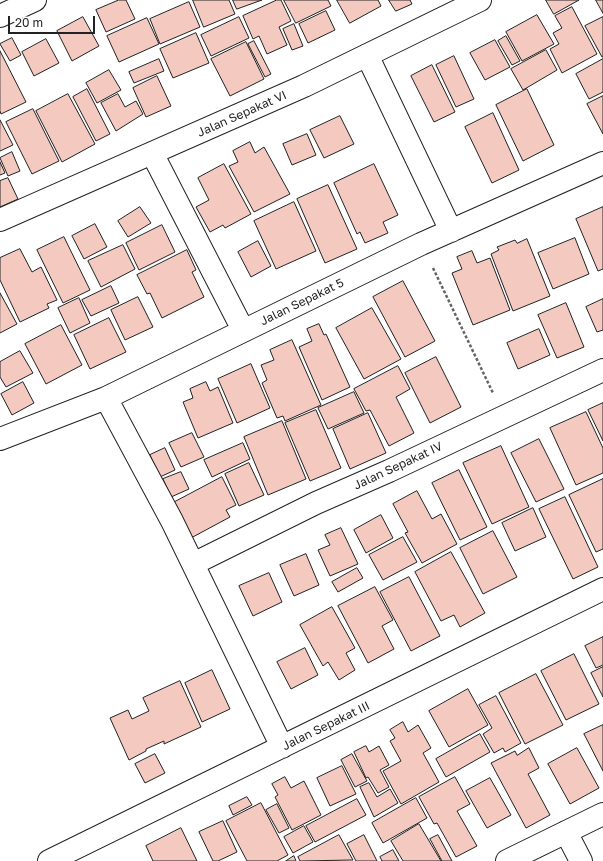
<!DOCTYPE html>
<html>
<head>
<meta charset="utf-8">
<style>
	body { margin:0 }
	#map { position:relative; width:603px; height:861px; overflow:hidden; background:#fff; font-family:"Golos Text",sans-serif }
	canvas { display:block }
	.scale { position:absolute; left:8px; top:16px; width:87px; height:18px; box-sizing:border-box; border:2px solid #222; border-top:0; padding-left:5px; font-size:12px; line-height:14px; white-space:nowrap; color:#222; -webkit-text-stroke:3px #fff; paint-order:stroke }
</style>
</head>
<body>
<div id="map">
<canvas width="603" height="861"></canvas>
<div class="scale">20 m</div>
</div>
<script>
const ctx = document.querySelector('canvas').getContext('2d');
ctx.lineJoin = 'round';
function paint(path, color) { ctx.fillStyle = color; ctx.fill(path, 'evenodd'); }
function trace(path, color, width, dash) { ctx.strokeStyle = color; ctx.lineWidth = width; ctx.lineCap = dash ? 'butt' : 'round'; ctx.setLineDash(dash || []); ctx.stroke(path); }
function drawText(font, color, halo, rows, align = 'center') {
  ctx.font = font + ' "Golos Text",sans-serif'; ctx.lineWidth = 3; ctx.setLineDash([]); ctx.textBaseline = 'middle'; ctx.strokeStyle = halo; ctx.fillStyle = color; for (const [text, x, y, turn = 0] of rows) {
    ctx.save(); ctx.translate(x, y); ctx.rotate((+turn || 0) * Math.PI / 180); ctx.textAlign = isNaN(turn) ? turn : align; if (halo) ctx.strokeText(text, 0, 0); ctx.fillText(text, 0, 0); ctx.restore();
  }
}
const building = new Path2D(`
	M119 0H126L135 19 106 32 96 10Z
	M193 0H229L235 14 204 27Z
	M233 0H262L237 9Z
	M277 0H281L291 21 279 27 287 45 267 54 259 36 253 39 243 16Z
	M284 0H328L331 6 296 23Z
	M337 0H378L381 6 350 23Z
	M389 0H410L412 4 396 11Z
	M546 0H579L554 14Z
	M596 0H603V13Z
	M189 2 200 27 160 44 150 19Z
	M572 7 597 54 562 73 550 49 559 44 553 33 562 28 555 16Z
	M326 11 335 30 308 43 299 24Z
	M537 15 554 44 522 61 506 32Z
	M83 17 99 46 72 61 57 31Z
	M239 17 249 38 211 56 201 35Z
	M603 17V57H602L585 26Z
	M147 18 159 44 119 62 107 36Z
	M294 24 303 46 292 50 283 29Z
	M196 33 209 63 173 78 160 49Z
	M506 36 520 61 512 65 498 41Z
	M12 38 21 55 10 61 0 44Z
	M46 39 59 63 34 76 22 52Z
	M495 40 510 67 485 80 470 53Z
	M254 41 271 74 265 77 248 44Z
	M246 42 264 79 230 96 211 59Z
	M546 50 557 70 523 90 511 69Z
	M0 51 26 102 1 114 0 111Z
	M454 56 474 99 456 107 436 65Z
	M159 59 164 71 134 83 129 72Z
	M603 59V92L589 99 576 74Z
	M432 65 455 112 434 122 411 76Z
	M109 70 121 90 97 103 86 83Z
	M157 76 171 106 146 117 133 88Z
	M87 89 110 134 96 141 73 97Z
	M527 89 554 145 523 161 496 105Z
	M68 94 95 144 62 162 36 111Z
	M118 94 125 107 136 101 143 114 116 131 101 103Z
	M603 96V134L587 104Z
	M33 109 59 161 32 174 6 122Z
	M493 113 519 170 492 183 465 127Z
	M340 116 354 144 324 158 310 130Z
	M0 120 13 145 0 151Z
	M307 134 316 155 292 165 283 144Z
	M250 142 255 153 264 147 290 194 254 212 229 166 238 162 233 151Z
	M12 152 20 171 8 176 0 158Z
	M0 162 5 173 0 175Z
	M224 164 251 214 225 228 223 225 210 232 196 207 209 200 198 178Z
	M374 164 398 215 383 222 388 233 365 243 360 232 357 234 334 183Z
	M8 178 18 199 0 207V181Z
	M328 185 357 249 325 263 297 199Z
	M294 202 316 251 276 269 254 221Z
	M140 207 151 223 128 237 118 221Z
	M603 207V269L598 271 576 219Z
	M95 224 107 247 84 259 72 236Z
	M162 225 175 252 139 270 126 243Z
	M64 237 90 290 63 303 37 250Z
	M575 238 589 274 553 289 538 253Z
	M527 239 550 296 513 311 491 254 499 250 497 247 515 240 517 243Z
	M258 241 271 266 251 277 238 252Z
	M123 245 135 269 101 287 88 261Z
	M20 249 32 272 41 267 57 300 47 304 49 308 20 322 0 280V258Z
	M187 250 196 270 192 272 204 297 162 318 150 293 147 294 137 275Z
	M472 251 477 263 490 258 510 310 473 325 452 273 462 269 457 257Z
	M403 281 435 341 405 357 373 297Z
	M111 286 119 303 91 316 82 300Z
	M0 293 17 324 0 333Z
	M138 297 153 327 125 340 111 310Z
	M79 298 90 323 70 333 58 308Z
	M603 299V330L597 332 586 307Z
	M566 303 584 347 557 358 538 315Z
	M372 308 401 359 364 379 336 328Z
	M109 318 126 352 90 369 74 335Z
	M319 324 324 335 326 334 350 387 322 400 299 347 312 341 307 329Z
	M61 325 82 365 46 384 25 344Z
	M539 329 550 355 518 369 507 343Z
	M292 340 321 405 285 421 283 416 277 418 262 383 267 380 261 365 274 360 270 350Z
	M20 351 33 373 6 387 0 377V362Z
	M436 357 461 407 430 423 405 373Z
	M251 364 270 408 237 423 218 379Z
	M398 366 410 389 396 397 414 433 389 446 370 410 366 411 354 389Z
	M23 382 34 403 12 415 1 394Z
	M206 382 210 391 218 387 233 423 198 438 183 402 193 398 190 389Z
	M354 392 364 413 328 429 318 408Z
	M603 403V441L588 410Z
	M316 410 341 468 310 481 285 423Z
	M586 412 603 448V473L576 485 550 428Z
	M368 413 386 453 350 469 333 429Z
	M282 421 306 479 268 495 244 437Z
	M192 433 204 457 181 467 169 443Z
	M539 439 564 489 536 502 511 453Z
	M243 443 250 459 212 477 204 460Z
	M501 446 529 507 492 524 463 463Z
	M165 448 175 470 160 477 150 455Z
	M249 463 264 495 239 506 225 474Z
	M459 470 487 527 460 540 432 483Z
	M181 472 189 489 171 497 163 479Z
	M222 477 236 505 226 510 230 517 191 538 173 503Z
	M603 479V549L596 552 569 495Z
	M417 491 432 519 441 514 457 544 422 563 405 533 408 532 393 504Z
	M565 497 598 567 573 579 539 509Z
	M533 508 546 537 515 551 502 523Z
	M381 515 393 538 366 553 354 530Z
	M341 528 358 564 330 576 318 550 330 545 325 535Z
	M493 531 517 577 483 594 460 548Z
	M403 537 417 562 383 580 369 555Z
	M451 552 485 613 460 627 454 615 441 621 415 572Z
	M306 554 319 585 294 596 280 565Z
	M357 568 363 578 338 592 332 582Z
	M269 573 282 602 253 616 239 586Z
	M409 577 440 636 411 651 380 592Z
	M375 587 393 620 382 626 394 649 368 663 338 606Z
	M332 607 355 648 346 653 355 670 339 680 328 662 323 666 300 625Z
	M603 637V665L596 668 585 646Z
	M305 648 318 675 291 689 277 662Z
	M574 654 599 704 566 720 541 671Z
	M603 667V697L591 673Z
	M212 670 230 709 202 722 185 683Z
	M536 674 563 725 525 744 499 693Z
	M180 681 201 727 164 744V741L146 749V751L129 760 110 718 128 710 132 719 149 711 143 698Z
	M468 689 488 725 449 747 429 711Z
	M496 696 521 743 505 752 503 748 494 753 483 734 492 728 479 705Z
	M403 722 408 732 418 725 431 748 423 753 439 782 401 804 383 771 401 761 390 741 395 738 390 730Z
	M603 725V771L584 734Z
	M480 734 490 752 446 777 436 759Z
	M366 746 369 752 379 746 389 765 380 770 389 787 378 793 368 777 366 778 354 752Z
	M529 748 539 768 528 774 550 815 526 828 491 763 515 751 517 755Z
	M577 748 599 788 570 804 548 764Z
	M155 754 165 773 145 783 135 764Z
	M352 754 367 781 355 787 341 760Z
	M342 766 356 794 330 806 317 778Z
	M285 777 291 788 304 781 321 815 292 830 275 797 278 795 272 784Z
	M455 777 470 804 457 811 477 846 456 857 437 823 434 824 419 797Z
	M490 778 511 815 487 828 466 791Z
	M369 783 377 797 390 789 398 803 374 817 360 787Z
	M247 797 252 805 233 815 229 806Z
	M416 798 427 818 383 843 372 823Z
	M357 799 366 815 315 842 306 826Z
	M261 803 288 855 277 861H247L226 821Z
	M277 804 289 828 279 833 266 810Z
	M223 821 237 852 218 861H213L199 832Z
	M419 824 441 861H403L391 841Z
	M304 826 313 842 293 853 284 837Z
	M181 828 197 861H153L146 846Z
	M339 835 353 860 300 861 298 857Z
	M364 835 377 861H356L347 844Z
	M438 835 452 861H442L430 839Z
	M393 850 399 861H382L380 857Z
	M294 856 296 861H286Z`);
paint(building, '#f3c9c0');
trace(building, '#222', 1);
const street = new Path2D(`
	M0 16 35 0
	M367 55 451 231
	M152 153 243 330
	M0 220 304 86 480 0
	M106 398 172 521 282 747
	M0 439 106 398 421 244 603 163
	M193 564 316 503 389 471 603 370
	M566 832 581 861
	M49 861 603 589
	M507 861 603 814`);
trace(street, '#222', 24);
trace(new Path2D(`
	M433 268 493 393`), '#646464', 2.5, [3, 2]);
trace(street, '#fff', 22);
drawText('12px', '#222', '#fff', [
	["Jalan Sepakat VI",242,114,-24],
	["Jalan Sepakat 5",302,302,-26],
	["Jalan Sepakat IV",398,466,-25],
	["Jalan Sepakat III",326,726,-26]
]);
</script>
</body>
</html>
